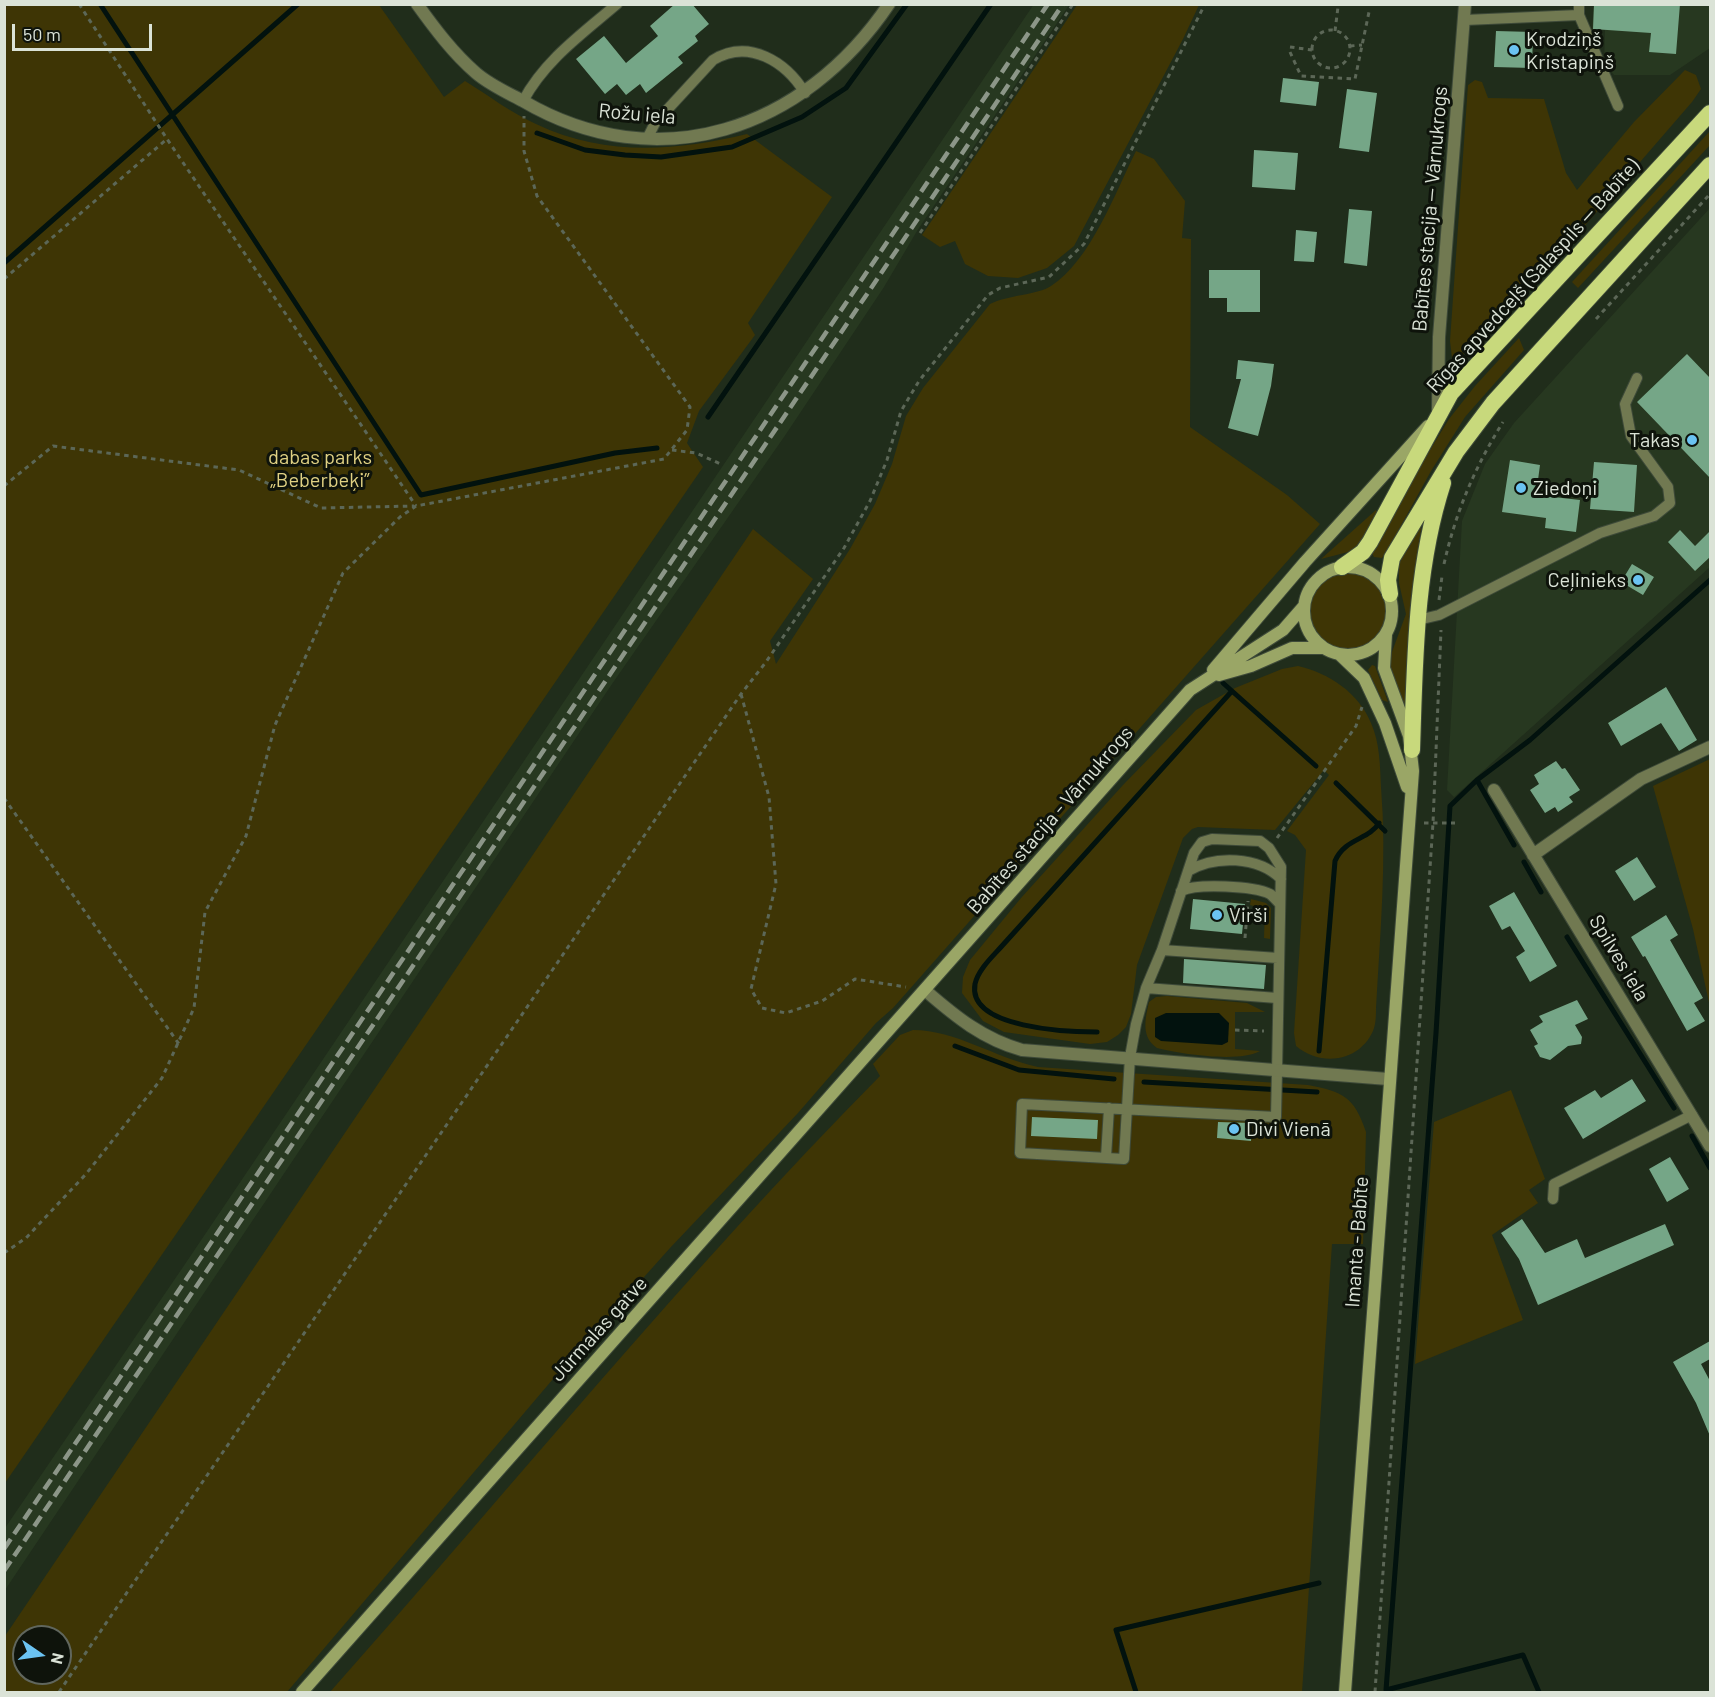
<!DOCTYPE html>
<html>
<head>
<meta charset="utf-8">
<style>
	body { margin:0 }
	#map { position:relative; width:1715px; height:1697px; overflow:hidden; background:#202d1b; font-family:Barlow,sans-serif }
	canvas { display:block }
	.frame { position:absolute; inset:0; border:6px solid #dbe3d7; pointer-events:none }
	.north { position:absolute; left:12px; top:1625px; width:60px; height:60px; box-sizing:border-box; background:#0e130b; border:2px solid #60665d; border-radius:50%; rotate:103deg; font-size:16px; font-weight:700; line-height:24px; text-align:center; color:#dbe3d7 }
	.north::after { content:''; display:block; margin:auto; width:21px; height:27px; background:#6bc3f2; clip-path:polygon(50% 0,100% 100%,50% 72%,0 100%) }
	.scale { position:absolute; left:12px; top:24px; width:140px; height:27px; box-sizing:border-box; border:3px solid #dbe3d7; border-top:0; padding-left:8px; font-size:18px; line-height:21px; white-space:nowrap; color:#dbe3d7; -webkit-text-stroke:4px #0e130b; paint-order:stroke }
</style>
</head>
<body>
<div id="map">
<canvas width="1715" height="1697"></canvas>
<div class="frame"></div>
<div class="north">N</div>
<div class="scale">50 m</div>
</div>
<script>
const ctx = document.querySelector('canvas').getContext('2d');
ctx.lineJoin = 'round';
function paint(path, color) { ctx.fillStyle = color; ctx.fill(path, 'evenodd'); }
function trace(path, color, width, dash) { ctx.strokeStyle = color; ctx.lineWidth = width; ctx.lineCap = dash ? 'butt' : 'round'; ctx.setLineDash(dash || []); ctx.stroke(path); }
function drawText(font, color, halo, rows, align = 'center') {
  ctx.font = font + ' Barlow,sans-serif'; ctx.lineWidth = 6; ctx.setLineDash([]); ctx.textBaseline = 'middle'; ctx.strokeStyle = halo; ctx.fillStyle = color; for (const [text, x, y, turn = 0] of rows) {
    ctx.save(); ctx.translate(x, y); ctx.rotate((+turn || 0) * Math.PI / 180); ctx.textAlign = isNaN(turn) ? turn : align; if (halo) ctx.strokeText(text, 0, 0); ctx.fillText(text, 0, 0); ctx.restore();
  }
}
paint(new Path2D(`
	M1034 4 1069 5 917 231 884 287 784 437 612 684 5 1590V1528L181 1270Z
	M1594 5H1710V48L1670 75H1614L1604 62 1605 30 1592 29Z
	M1710 208V567L1454 797 1447 790 1462 521 1485 464 1514 423Z`), '#273820');
paint(new Path2D(`
	M5 4 379 5 444 97 465 81C488 95 511 113 536 124 605 157 676 151 747 134L832 197 748 323 755 335 699 411 687 443 703 467 5 1483Z
	M1077 5H1199L1183 39 1074 246 1047 268 1018 278 988 276 965 264 955 241 940 247 922 235Z
	M1685 70 1696 75 1701 89 1692 102 1576 236 1474 345 1459 358H1452L1450 341 1468 85 1475 80 1482 82 1488 98 1544 99 1566 173 1577 190 1634 122Z
	M1710 131V145L1578 288 1572 282Z
	M1136 151 1154 159 1185 201 1182 238 1191 239 1190 427 1287 495 1320 524 893 1008 876 1023 798 1113 670 1248 553 1379 287 1692H5V1636L753 529 813 579 770 641 776 664 850 549 875 504 892 464 906 416 923 388 990 304C1007 295 1038 295 1051 286 1091 260 1115 193 1136 151ZM24 1637H60V1673H24Z
	M1519 338 1524 350 1465 417 1431 471 1387 551 1382 558 1374 557 1372 553 1411 481 1449 419 1475 386Z
	M1376 510 1377 512 1362 540 1352 551 1321 559Z
	M1422 522 1416 566 1409 718 1389 667V660L1406 614 1399 583V561Z
	M1310 611a38 38 0 1 1 76 0a38 38 0 1 1-76 0Z
	M1372 665 1375 666 1388 702 1382 700 1368 670Z
	M1298 666C1329 673 1359 693 1371 723 1380 743 1380 766 1381 787 1387 860 1380 934 1376 1008 1376 1015 1376 1024 1373 1031 1359 1062 1321 1067 1296 1046L1294 1033 1306 850 1295 835 1287 831 1329 775 1324 770 1275 830 1198 827 1192 829 1183 838 1137 965 1131 1014 1126 1027 1118 1035 1107 1042 1090 1044 1004 1032 983 1021 962 993 963 977 970 960 1021 898 1123 785 1196 710 1235 688 1282 669Z
	M1710 759V1007L1693 929 1653 786Z
	M1251 899 1266 903 1271 908 1270 939 1264 938 1265 909 1250 905Z
	M1167 996 1247 1003 1265 1012H1235V1049L1260 1051C1239 1063 1181 1054 1157 1048 1141 1037 1145 1020 1149 1002L1156 997Z
	M913 1030C956 1030 995 1058 1038 1067L1308 1085C1343 1092 1354 1096 1366 1132L1363 1244H1332L1302 1692H330C513 1486 686 1272 880 1076L873 1064 900 1035Z
	M1511 1090 1545 1179 1529 1190 1538 1203 1492 1235 1523 1320 1415 1364 1434 1122Z`), '#3e3505');
paint(new Path2D(`
	M1166 1013H1219L1229 1023 1228 1042 1222 1045 1161 1041 1155 1037V1018Z`), '#02120e');
trace(new Path2D(`
	M100 4 421 495 615 453 657 448
	M537 133 585 150 625 155 661 157 732 147 802 117 846 88 907 4
	M4 263 298 4
	M708 417 991 4
	M1223 683 1316 766
	M1477 780 1514 845
	M1336 783 1385 831
	M1524 862 1541 892
	M1567 937 1674 1108
	M1097 1032C1071 1032 967 1029 975 984 978 970 992 957 1001 947L1232 691
	M955 1046 1019 1070 1114 1079
	M1319 1051 1335 861C1345 838 1369 840 1379 823
	M1144 1082 1317 1092
	M1692 1136 1710 1168
	M1136 1692 1116 1630 1319 1583
	M1539 1692 1523 1655 1386 1690 1436 1033 1450 806 1477 780 1530 740 1710 580`), '#02120e', 5);
paint(new Path2D(`
	M675 4H692L709 24 695 36 698 41 678 57 683 63 646 93 640 84 626 95 617 84 605 94 576 59 604 36 626 63 658 36 650 26Z
	M1594 4H1680L1676 54 1649 52 1651 33 1593 29Z
	M1496 31 1533 32 1532 68 1494 67Z
	M1283 78 1319 82 1316 106 1280 102Z
	M1347 89 1377 93 1369 152 1339 148Z
	M1254 150 1298 153 1295 190 1252 187Z
	M1349 209 1372 211 1367 266 1344 263Z
	M1296 230 1317 232 1314 262 1294 261Z
	M1209 270H1260V312H1227V298H1209Z
	M1687 354 1710 378V478L1637 402Z
	M1238 360 1274 364 1271 386 1258 436 1228 428 1241 379H1236Z
	M1510 460 1540 465 1536 495 1580 500 1576 532 1545 528 1546 518 1502 512Z
	M1594 462 1637 465 1634 512 1590 509Z
	M1680 530 1695 546 1710 531V557L1695 571 1668 542Z
	M1632 564 1654 577 1643 595 1621 582Z
	M1666 687 1697 740 1679 751 1661 723 1621 746 1608 723Z
	M1556 761 1562 769 1565 768 1580 790 1569 797 1573 802 1558 812 1555 807 1545 813 1530 790 1539 784 1534 775Z
	M1637 857 1656 887 1634 901 1615 871Z
	M1514 892 1557 966 1530 982 1516 957 1525 951 1510 926 1502 930 1489 906Z
	M1193 899 1245 904 1242 934 1190 929Z
	M1666 915 1678 935 1670 940 1703 998 1694 1003 1705 1021 1687 1031 1645 956 1643 957 1631 937Z
	M1184 959 1266 965 1264 989 1183 983Z
	M1577 1000 1588 1019 1575 1025 1582 1037 1581 1044 1568 1046 1550 1060 1540 1057 1534 1046 1538 1044 1530 1030 1543 1022 1539 1016Z
	M1632 1079 1646 1101 1583 1139 1564 1108 1595 1090 1601 1098Z
	M1032 1117 1098 1120 1097 1139 1031 1136Z
	M1218 1122 1252 1123 1251 1141 1217 1138Z
	M1670 1157 1689 1189 1667 1202 1649 1169Z
	M1522 1219 1545 1253 1577 1239 1585 1258 1665 1224 1674 1245 1538 1305 1519 1259 1501 1233Z
	M1710 1341V1359L1701 1364 1710 1381V1436L1696 1403 1673 1362Z`), '#75a687');
const service = new Path2D(`
	M1579 4V15L1618 106
	M1465 20 1579 15
	M523 101C545 60 582 34 617 4
	M647 139 655 123 713 60C749 38 786 62 805 93
	M1418 620 1439 615 1600 533 1654 516 1670 503 1668 487 1631 436 1625 404 1637 378
	M1188 871C1215 855 1258 856 1281 879
	M1181 891C1197 883 1254 886 1270 894 1273 896 1277 901 1280 904
	M1162 950 1278 958
	M1146 988 1277 998
	M1277 1071 1281 867 1269 848 1260 841 1212 839 1202 842 1194 853 1162 950 1146 988 1136 1024 1130 1057 1124 1159 1020 1153 1022 1104 1276 1117 1277 1071
	M1106 1157 1109 1108
	M1553 1199 1554 1184 1692 1115`);
const minor = new Path2D(`
	M417 4C435 29 453 53 476 73 490 85 506 92 523 101 658 180 804 130 889 4
	M1494 790 1710 1146
	M1533 855 1641 779 1710 747
	M926 991C956 1017 983 1039 1022 1050L1388 1079`);
const tertiary = new Path2D(`
	M1438 410 1439 337 1465 4`);
const secondary = new Path2D(`
	M1304 611a44 44 0 1 1 88 0a44 44 0 1 1-88 0Z
	M1340 655 1364 678 1385 723 1407 787
	M1213 670 1305 562 1428 426
	M1219 675 1251 666 1292 648H1323
	M302 1692 1190 690 1283 630 1304 606
	M1345 1692 1413 771 1409 736 1384 668 1386 635`);
const trunk = new Path2D(`
	M1342 567 1363 552 1370 542 1451 393 1710 113
	M1390 594 1388 580 1392 558 1456 452 1493 403 1710 165
	M1412 750C1415 660 1415 569 1443 483`);
trace(service, '#3e4a39', 12);
trace(minor, '#3e4a39', 14);
trace(tertiary, '#3e4a39', 14);
trace(secondary, '#3e4a39', 14);
trace(trunk, '#3e4a39', 18);
trace(new Path2D(`
	M79 4 167 139 416 506
	M1312 49a19 19 0 1 1 38 0a19 19 0 1 1-38 0Z
	M1335 31 1338 7
	M1350 46 1362 45
	M1290 47 1312 50
	M1290 52 1301 76 1355 79 1369 12
	M920 233 1073 4
	M4 279 167 139
	M1596 319 1710 194
	M672 450 696 453 723 465
	M4 486 53 446 239 470 321 508 414 506
	M1444 564C1456 511 1475 467 1503 422
	M1439 600 1442 576
	M741 694 769 797 776 884 751 989 762 1008 786 1013 822 1001 855 979 906 987
	M4 798 179 1044
	M1424 823H1455
	M1277 838 1356 726 1362 707
	M1245 938 1248 901
	M1235 1030 1264 1031
	M4 1253 26 1238 86 1174 162 1078 194 1008 205 912 246 836 275 725 343 573 400 517 416 506 664 459 687 430 690 407 537 196 524 151V116
	M59 1692 741 694 766 662 844 548 870 501 887 460 901 411 919 381 988 295 1000 288 1049 277 1084 244 1205 4
	M1375 1692 1433 823 1441 630`), '#5c6757', 3, [4.5, 4.5]);
trace(service, '#717951', 10);
trace(minor, '#717951', 12);
trace(tertiary, '#717951', 12);
trace(secondary, '#9aa666', 12);
trace(trunk, '#c8d97c', 16);
trace(new Path2D(`
	M4 1549 1048 4
	M4 1571 1063 4`), '#8c9688', 4.5, [12, 6]);
for (const [x, y, r, color] of [
	[1514,50,6,"#6bc3f2"],
	[1692,440,6,"#6bc3f2"],
	[1521,488,6,"#6bc3f2"],
	[1638,580,6,"#6bc3f2"],
	[1217,915,6,"#6bc3f2"],
	[1234,1129,6,"#6bc3f2"]
]) { const dot = new Path2D(); dot.arc(x, y, r, 0, 2 * Math.PI); ctx.fillStyle = color; ctx.fill(dot); trace(dot, '#0e130b', 2); }
drawText('20px', '#dbe3d7', '#0e130b', [
	["Krodziņš",1526,39],
	["Kristapiņš",1526,62],
	["Takas",1680,440,"right"],
	["Ziedoņi",1533,488],
	["Ceļinieks",1626,580,"right"],
	["Virši",1229,915],
	["Divi Vienā",1246,1129]
], 'left');
drawText('20px', '#dbe3d7', '#0e130b', [
	["Rožu iela",637,114,5],
	["Babītes stacija — Vārnukrogs",1430,209,-85],
	["Rīgas apvedceļš (Salaspils — Babīte)",1533,276,-48],
	["Babītes stacija - Vārnukrogs",1050,820,-49],
	["Spilves iela",1619,958,59],
	["Imanta - Babīte",1357,1242,-86],
	["Jūrmalas gatve",599,1329,-48]
]);
drawText('20px', '#e0d183', '#0e130b', [
	["dabas parks",320,457],
	["„Beberbeķi”",320,480]
]);
</script>
</body>
</html>
